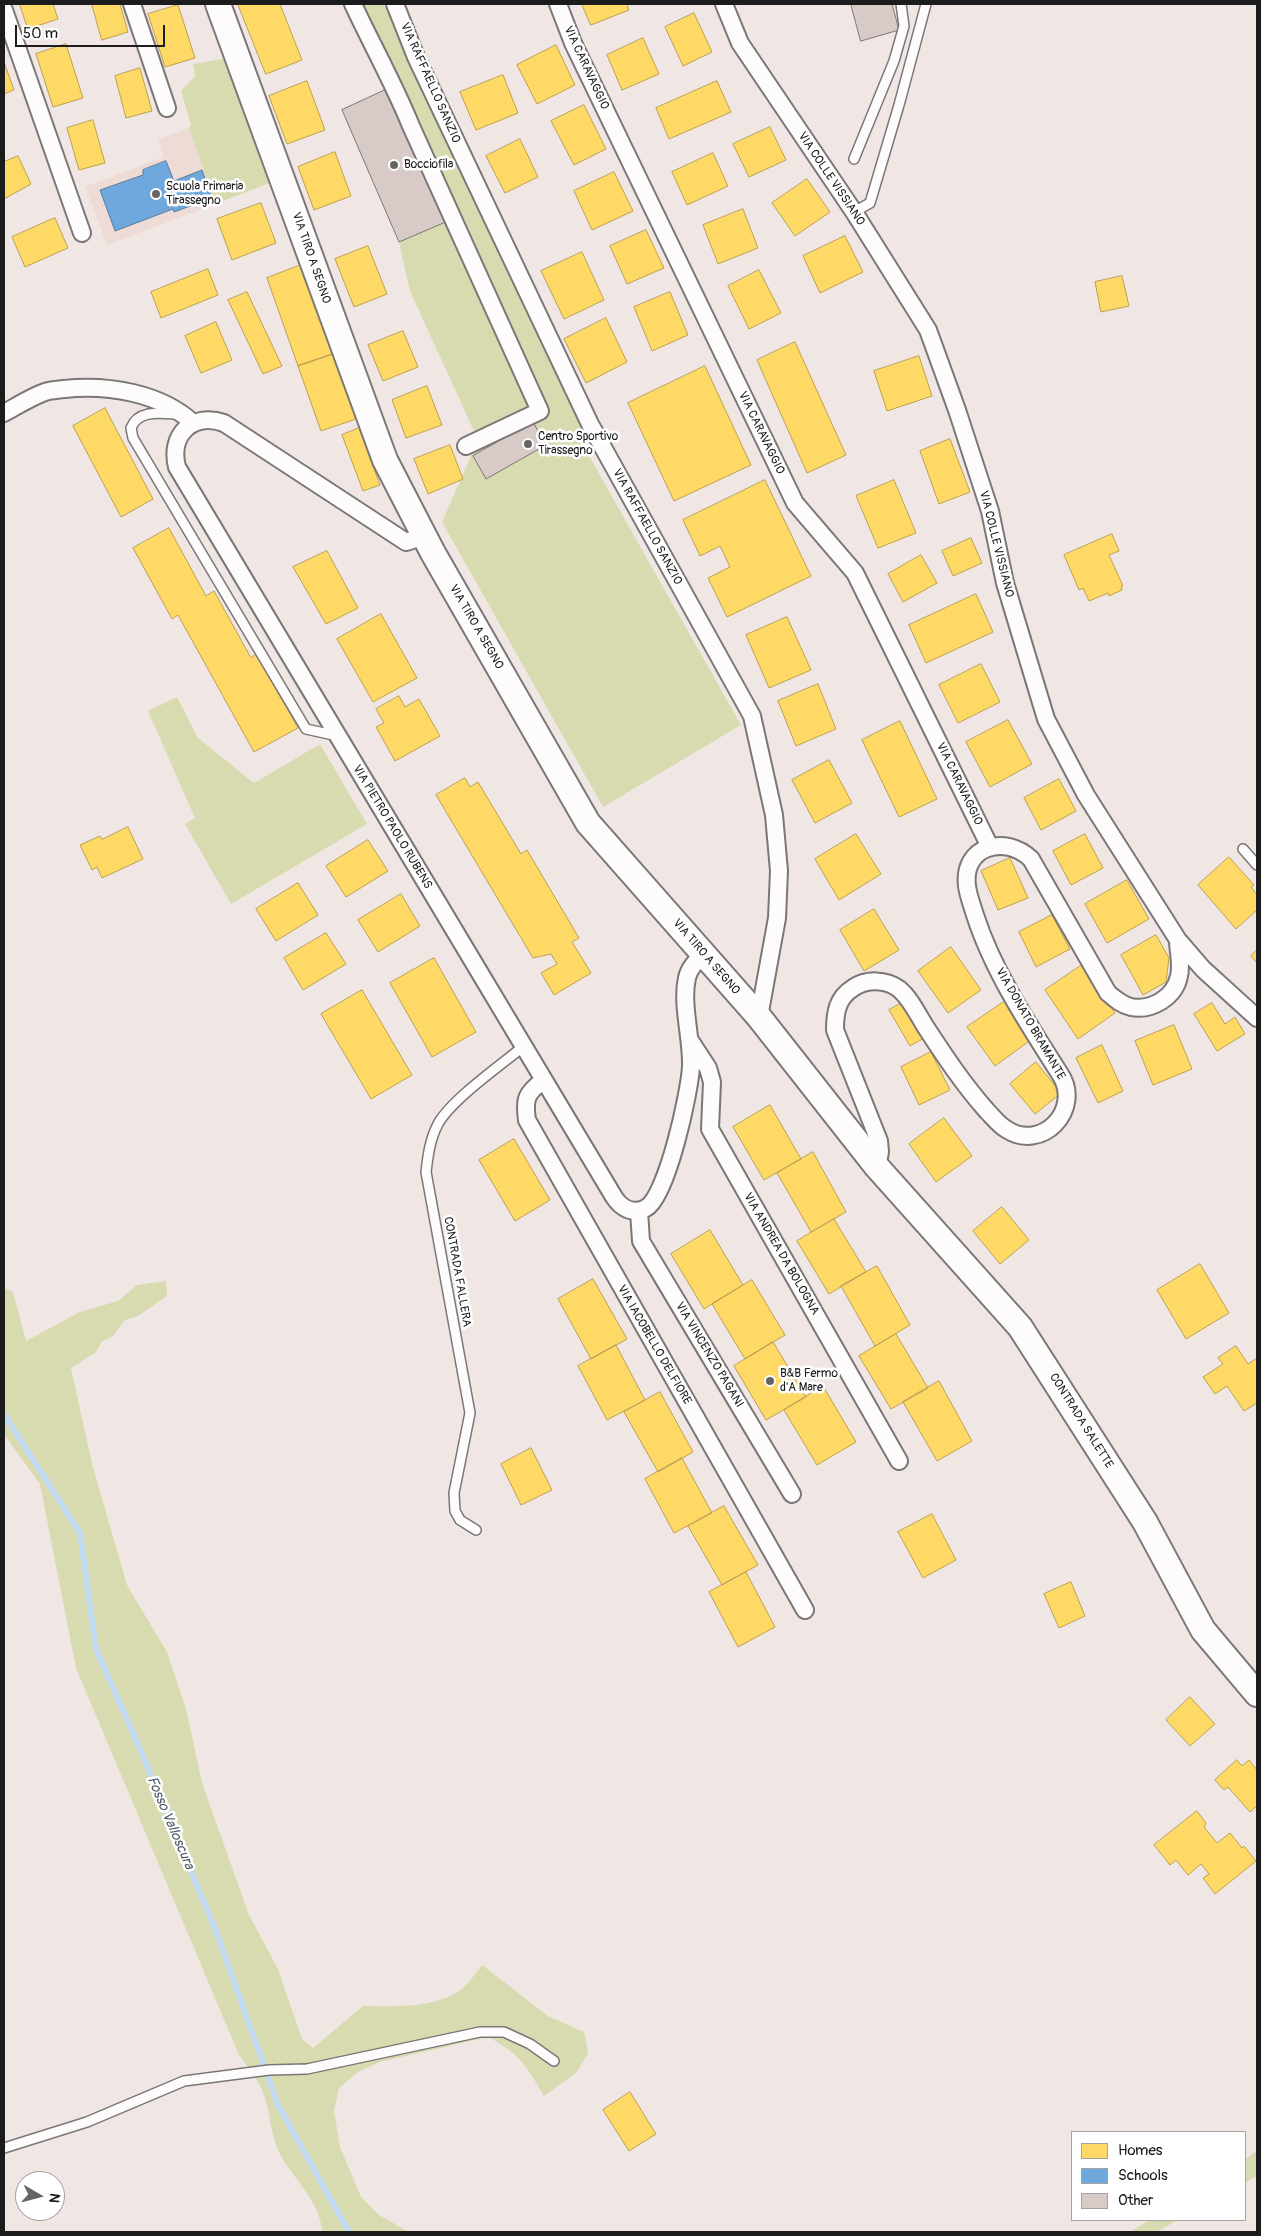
<!DOCTYPE html>
<html>
<head>
<meta charset="utf-8">
<style>
	body { margin:0 }
	#map { position:relative; width:1261px; height:2236px; overflow:hidden; background:#f0e7e4; font-family:Pangolin,sans-serif }
	canvas { display:block }
	.frame { position:absolute; inset:0; border:5px solid #1c1c1c; pointer-events:none }
	.legend { position:absolute; left:1071px; top:2131px; width:175px; height:90px; box-sizing:border-box; background:#fff; border:1px solid #a4a4a4; margin:0; padding:6px 9px; list-style:none; font-size:15px; color:#1c1c1c }
	.legend li { display:flex; align-items:center; gap:10px; height:25px }
	.legend b { width:25px; border:1px solid #a4a4a4 }
	.north { position:absolute; left:15px; top:2171px; width:50px; height:50px; box-sizing:border-box; background:#fff; border:1px solid #a4a4a4; border-radius:50%; rotate:98deg; font-size:14px; font-weight:700; line-height:20px; text-align:center; color:#1c1c1c }
	.north::after { content:''; display:block; margin:auto; width:18px; height:22px; background:#666362; clip-path:polygon(50% 0,100% 100%,50% 72%,0 100%) }
	.scale { position:absolute; left:15px; top:25px; width:150px; height:22px; box-sizing:border-box; border:2px solid #1c1c1c; border-top:0; padding-left:6px; font-size:15px; line-height:18px; white-space:nowrap; color:#1c1c1c; -webkit-text-stroke:4px #fff; paint-order:stroke }
</style>
</head>
<body>
<div id="map">
<canvas width="1261" height="2236"></canvas>
<div class="frame"></div>
<ul class="legend">
<li><b style="height:14px;background:#ffd966"></b>Homes</li>
<li><b style="height:14px;background:#6fa8dc"></b>Schools</li>
<li><b style="height:14px;background:#d8cac6"></b>Other</li>
</ul>
<div class="north">N</div>
<div class="scale">50 m</div>
</div>
<script>
const ctx = document.querySelector('canvas').getContext('2d');
ctx.lineJoin = 'round';
function paint(path, color) { ctx.fillStyle = color; ctx.fill(path, 'evenodd'); }
function trace(path, color, width, dash) { ctx.strokeStyle = color; ctx.lineWidth = width; ctx.lineCap = dash ? 'butt' : 'round'; ctx.setLineDash(dash || []); ctx.stroke(path); }
function drawText(font, color, halo, rows, align = 'center') {
  ctx.font = font + ' Pangolin,sans-serif'; ctx.lineWidth = 5; ctx.setLineDash([]); ctx.textBaseline = 'middle'; ctx.strokeStyle = halo; ctx.fillStyle = color; for (const [text, x, y, turn = 0] of rows) {
    ctx.save(); ctx.translate(x, y); ctx.rotate((+turn || 0) * Math.PI / 180); ctx.textAlign = isNaN(turn) ? turn : align; if (halo) ctx.strokeText(text, 0, 0); ctx.fillText(text, 0, 0); ctx.restore();
  }
}
paint(new Path2D(`
	M189 128 215 204 107 245 85 187 163 157 158 139Z`), '#eedbd6');
paint(new Path2D(`
	M358 4H383L407 38 590 424 570 435 584 447 741 725 603 807 442 522 478 440 410 291 399 242 342 110 394 86Z
	M229 58 275 181 215 204 189 128 191 125 181 91 195 76 193 64Z
	M177 697 198 738 254 783 320 744 367 824 231 904 185 824 195 818 148 711Z
	M166 1281 167 1296 138 1316 125 1320 113 1336 102 1341 96 1352 71 1368 92 1464 127 1585 167 1652 186 1709 202 1783 249 1915 278 1969 302 2039 313 2048 363 2006C393 2006 432 2009 459 1991 468 1985 475 1974 482 1965L548 2016 584 2032 588 2053 577 2072 544 2096C526 2065 520 2054 488 2037L380 2062 358 2072 339 2088 334 2111 340 2147 361 2197 379 2215 409 2232H322C321 2203 295 2181 281 2156 269 2134 271 2107 260 2086 255 2075 246 2065 239 2055L76 1668 40 1484 4 1434V1288L13 1292 26 1341 80 1312 118 1301 137 1285Z
	M1257 2151V2176L1245 2183V2159Z
	M1149 2220H1178L1156 2232H1130Z`), '#d8dbb0');
const homes = new Path2D(`
	M20 4H53L58 19 28 29Z
	M92 4H120L128 32 102 40Z
	M238 4H280L302 60 266 74Z
	M582 4H627L629 10 591 25Z
	M178 5 195 58 165 67 148 14Z
	M694 13 712 52 683 66 665 27Z
	M643 38 659 74 622 90 607 55Z
	M66 44 83 98 53 107 36 54Z
	M556 45 575 85 537 104 517 65Z
	M4 62 14 90 4 94Z
	M140 68 152 111 126 118 115 76Z
	M503 75 518 113 476 130 460 92Z
	M307 81 325 130 287 144 269 96Z
	M717 81 731 112 669 139 656 108Z
	M584 105 606 149 574 165 551 121Z
	M93 120 105 163 79 170 67 128Z
	M770 127 786 160 749 177 733 144Z
	M520 139 538 177 505 193 486 156Z
	M335 152 351 196 314 210 298 167Z
	M713 153 728 186 687 205 672 172Z
	M18 156 31 184 4 199V162Z
	M614 172 633 211 592 230 574 191Z
	M807 179 830 212 795 236 772 203Z
	M261 203 276 243 232 260 217 219Z
	M743 209 758 248 718 264 703 225Z
	M55 218 68 248 25 267 12 237Z
	M646 230 664 268 627 284 610 246Z
	M845 236 863 272 820 293 803 256Z
	M368 246 387 294 354 307 335 259Z
	M582 252 604 300 564 319 541 271Z
	M301 265 333 354 298 366 267 278Z
	M208 269 218 295 161 318 151 292Z
	M759 270 781 313 749 329 728 286Z
	M1122 276 1129 306 1101 312 1095 282Z
	M247 292 282 366 263 374 228 300Z
	M670 292 688 335 652 351 634 307Z
	M606 318 627 362 586 383 564 339Z
	M216 322 232 360 201 373 185 336Z
	M403 331 418 367 383 381 368 345Z
	M795 342 846 455 807 473 757 360Z
	M333 354 356 419 321 431 298 366Z
	M919 356 932 396 887 411 874 371Z
	M705 366 751 465 674 501 628 403Z
	M427 386 442 425 406 438 392 400Z
	M105 408 153 499 121 517 73 426Z
	M359 428 380 485 363 491 342 435Z
	M950 439 970 492 939 504 920 451Z
	M450 445 463 479 428 494 414 459Z
	M765 480 811 576 727 617 708 578 730 567 720 546 700 556 683 520Z
	M894 480 916 533 878 548 856 496Z
	M169 528 206 596 214 591 251 658 256 654 298 728 254 752 178 615 172 619 133 548Z
	M1112 534 1119 551 1109 555 1123 586 1121 587 1122 590 1109 596 1108 593 1089 601 1083 588 1079 590 1064 555Z
	M971 538 982 563 953 576 942 551Z
	M327 551 358 608 326 624 293 567Z
	M921 555 937 583 903 602 888 574Z
	M976 594 993 632 926 663 909 625Z
	M381 614 417 678 373 702 337 639Z
	M787 617 811 670 769 688 746 635Z
	M981 664 1000 702 958 723 939 685Z
	M818 684 836 729 796 746 778 701Z
	M399 696 405 707 419 699 440 736 395 761 376 727 384 723 376 709Z
	M1008 720 1032 764 990 787 966 742Z
	M900 721 937 799 899 817 862 740Z
	M829 760 852 803 815 823 792 780Z
	M465 778 470 787 478 782 521 854 527 850 579 938 572 942 591 973 554 995 541 973 557 964 551 954 533 958 436 795Z
	M1059 779 1076 811 1041 830 1024 798Z
	M128 827 143 859 102 878 97 867 92 870 80 845 100 836 102 839Z
	M856 834 881 874 839 900 815 859Z
	M1085 834 1103 868 1071 885 1053 851Z
	M368 840 388 871 346 897 326 866Z
	M1229 857 1254 885 1251 887 1257 895V910L1236 929 1198 885Z
	M1010 858 1028 898 998 910 981 871Z
	M1127 880 1149 919 1107 943 1085 904Z
	M298 883 318 915 276 941 256 909Z
	M401 894 420 926 378 952 358 920Z
	M874 909 899 950 864 971 840 930Z
	M1052 915 1070 949 1036 967 1019 932Z
	M326 933 346 964 303 990 284 958Z
	M1156 935 1169 958 1166 982 1143 995 1121 955Z
	M951 947 981 990 948 1013 918 971Z
	M1257 950V963L1251 956Z
	M434 958 476 1032 432 1057 390 983Z
	M1082 965 1115 1013 1078 1039 1045 990Z
	M362 990 412 1075 371 1099 321 1014Z
	M905 1001 926 1037 910 1046 889 1010Z
	M1005 1001 1032 1039 995 1066 967 1027Z
	M1212 1003 1225 1024 1235 1017 1245 1034 1217 1051 1194 1014Z
	M1174 1025 1192 1069 1153 1085 1135 1041Z
	M1102 1045 1123 1091 1098 1103 1076 1058Z
	M931 1052 950 1090 919 1105 901 1067Z
	M1036 1062 1061 1093 1035 1114 1010 1084Z
	M770 1105 801 1159 764 1180 733 1127Z
	M944 1118 972 1156 936 1182 909 1144Z
	M514 1139 550 1200 515 1221 479 1160Z
	M813 1152 846 1212 811 1232 777 1173Z
	M1002 1207 1029 1240 1000 1264 973 1231Z
	M834 1219 866 1272 829 1294 797 1241Z
	M710 1230 743 1285 704 1309 671 1254Z
	M1200 1264 1229 1313 1186 1339 1157 1290Z
	M877 1266 910 1325 875 1346 841 1286Z
	M593 1279 627 1339 591 1359 558 1299Z
	M752 1280 785 1335 745 1359 712 1304Z
	M896 1334 928 1388 891 1409 859 1356Z
	M773 1342 806 1397 766 1420 734 1366Z
	M616 1345 645 1400 607 1420 578 1366Z
	M1236 1346 1248 1364 1257 1358V1403L1244 1411 1227 1386 1215 1394 1203 1377 1223 1364 1218 1358Z
	M939 1381 972 1441 937 1461 903 1402Z
	M823 1386 856 1442 817 1465 784 1410Z
	M660 1392 693 1452 658 1472 624 1412Z
	M531 1448 552 1490 521 1505 501 1464Z
	M682 1458 712 1513 674 1533 645 1479Z
	M724 1506 758 1565 722 1585 688 1526Z
	M932 1514 956 1560 923 1578 898 1532Z
	M746 1572 775 1627 738 1647 709 1592Z
	M1071 1582 1085 1616 1059 1628 1044 1594Z
	M1190 1697 1215 1724 1190 1746 1166 1720Z
	M1237 1760 1242 1766 1249 1760 1257 1770V1806L1250 1812 1228 1787 1224 1790 1215 1780Z
	M1197 1811 1206 1823 1204 1827 1217 1843 1230 1833 1242 1848 1244 1846 1256 1861 1215 1894 1203 1878 1209 1874 1201 1864 1188 1875 1176 1860 1170 1865 1154 1845Z
	M630 2092 656 2134 629 2151 603 2110Z`);
paint(homes, '#ffd966');
trace(homes, '#bba050', 1);
const schools = new Path2D(`
	M166 161 174 181 202 170 212 198 174 212 173 209 115 231 100 190 143 175V170Z`);
paint(schools, '#6fa8dc');
trace(schools, '#567ea2', 1);
trace(new Path2D(`
	M4 1414 80 1533 96 1649 143 1756 216 1931 278 2105 349 2232`), '#c2daf1', 6);
const building = new Path2D(`
	M851 4H894H892L899 30 861 41Z
	M394 86 448 221 399 242 342 110Z
	M533 422 546 445 486 479 473 456Z`);
paint(building, '#d8cac6');
trace(building, '#7b7776', 1);
const service = new Path2D(`
	M854 159 894 61 904 26 901 4
	M854 212 870 203 899 105 926 4
	M175 414C159 413 138 410 131 428L133 438 306 729 338 736
	M1243 849 1257 865
	M476 1530 460 1520 455 1511 454 1493 470 1413 426 1172C428 1155 430 1139 438 1124 451 1100 501 1065 524 1046
	M4 2148 87 2122 184 2081 269 2070 307 2069 480 2032H504L530 2044 554 2061`);
const minor = new Path2D(`
	M132 4 167 108
	M353 4C372 45 394 84 411 126L540 411 466 446
	M395 4 416 57 590 424 752 716 774 815 779 871 777 918 759 1017
	M558 4 573 43 795 503 855 573 990 847
	M724 4 740 43 854 212 928 330 957 410 990 511 1005 583 1046 719 1086 795 1178 940 1203 969 1257 1018
	M4 10 82 233
	M4 413C17 406 31 397 45 392 50 390 57 390 64 389 107 384 161 393 193 423
	M425 536 406 542 224 423C192 412 169 435 177 467L614 1197C621 1208 633 1215 646 1208 667 1197 690 1091 691 1066 692 1039 681 1004 687 978 689 968 696 961 704 954
	M691 1042 708 1068 712 1082 710 1129 899 1461
	M544 1080C526 1093 524 1099 527 1120L805 1610
	M877 1167 880 1152 879 1141 835 1030C835 1013 837 998 853 988 866 979 886 979 899 989 910 998 917 1013 925 1026 944 1055 963 1084 987 1111 993 1117 999 1125 1006 1129 1042 1153 1083 1109 1060 1074 1028 1024 993 971 975 915 972 905 968 895 967 886 962 846 1005 834 1031 859L1108 993C1115 999 1122 1005 1131 1007 1152 1011 1175 997 1179 976 1182 964 1178 952 1178 940
	M639 1211 641 1241 792 1494`);
const secondary = new Path2D(`
	M218 4 385 460 433 553 588 823 759 1017 877 1167 1020 1327 1145 1522 1203 1630 1257 1694`);
trace(service, '#7b7776', 12);
trace(minor, '#7b7776', 20);
trace(secondary, '#7b7776', 28);
trace(service, '#fdfbfb', 9);
trace(minor, '#fdfbfb', 16);
trace(secondary, '#fdfbfb', 24);
for (const [x, y, r, color] of [
	[394,165,5,"#666362"],
	[156,194,5,"#666362"],
	[528,444,5,"#666362"],
	[770,1381,5,"#666362"]
]) { const dot = new Path2D(); dot.arc(x, y, r, 0, 2 * Math.PI); ctx.fillStyle = color; ctx.fill(dot); trace(dot, '#fff', 2); }
drawText('12px', '#1c1c1c', '#fff', [
	["VIA CARAVAGGIO",586,68,65],
	["VIA RAFFAELLO SANZIO",430,83,66],
	["VIA COLLE VISSIANO",831,179,56],
	["VIA TIRO A SEGNO",311,258,71],
	["VIA CARAVAGGIO",761,433,64],
	["VIA RAFFAELLO SANZIO",647,527,61],
	["VIA COLLE VISSIANO",996,544,76],
	["VIA TIRO A SEGNO",476,627,60],
	["VIA CARAVAGGIO",959,784,64],
	["VIA PIETRO PAOLO RUBENS",392,827,59],
	["VIA TIRO A SEGNO",706,957,49],
	["VIA DONATO BRAMANTE",1030,1024,60],
	["VIA ANDREA DA BOLOGNA",781,1254,60],
	["CONTRADA FALLERA",457,1272,80],
	["VIA IACOBELLO DELFIORE",654,1345,60],
	["VIA VINCENZO PAGANI",709,1355,59],
	["CONTRADA SALETTE",1081,1421,58]
]);
drawText('12px', '#1c1c1c', '#fff', [
	["Bocciofila",404,165],
	["Scuola Primaria",166,187],
	["Tirassegno",166,201],
	["Centro Sportivo",538,437],
	["Tirassegno",538,451],
	["B&B Fermo",780,1374],
	["d'A Mare",780,1388]
], 'left');
drawText('italic 14px', '#4f5c69', '#fff', [
	["Fosso Valloscura",170,1823,67]
]);
</script>
</body>
</html>
